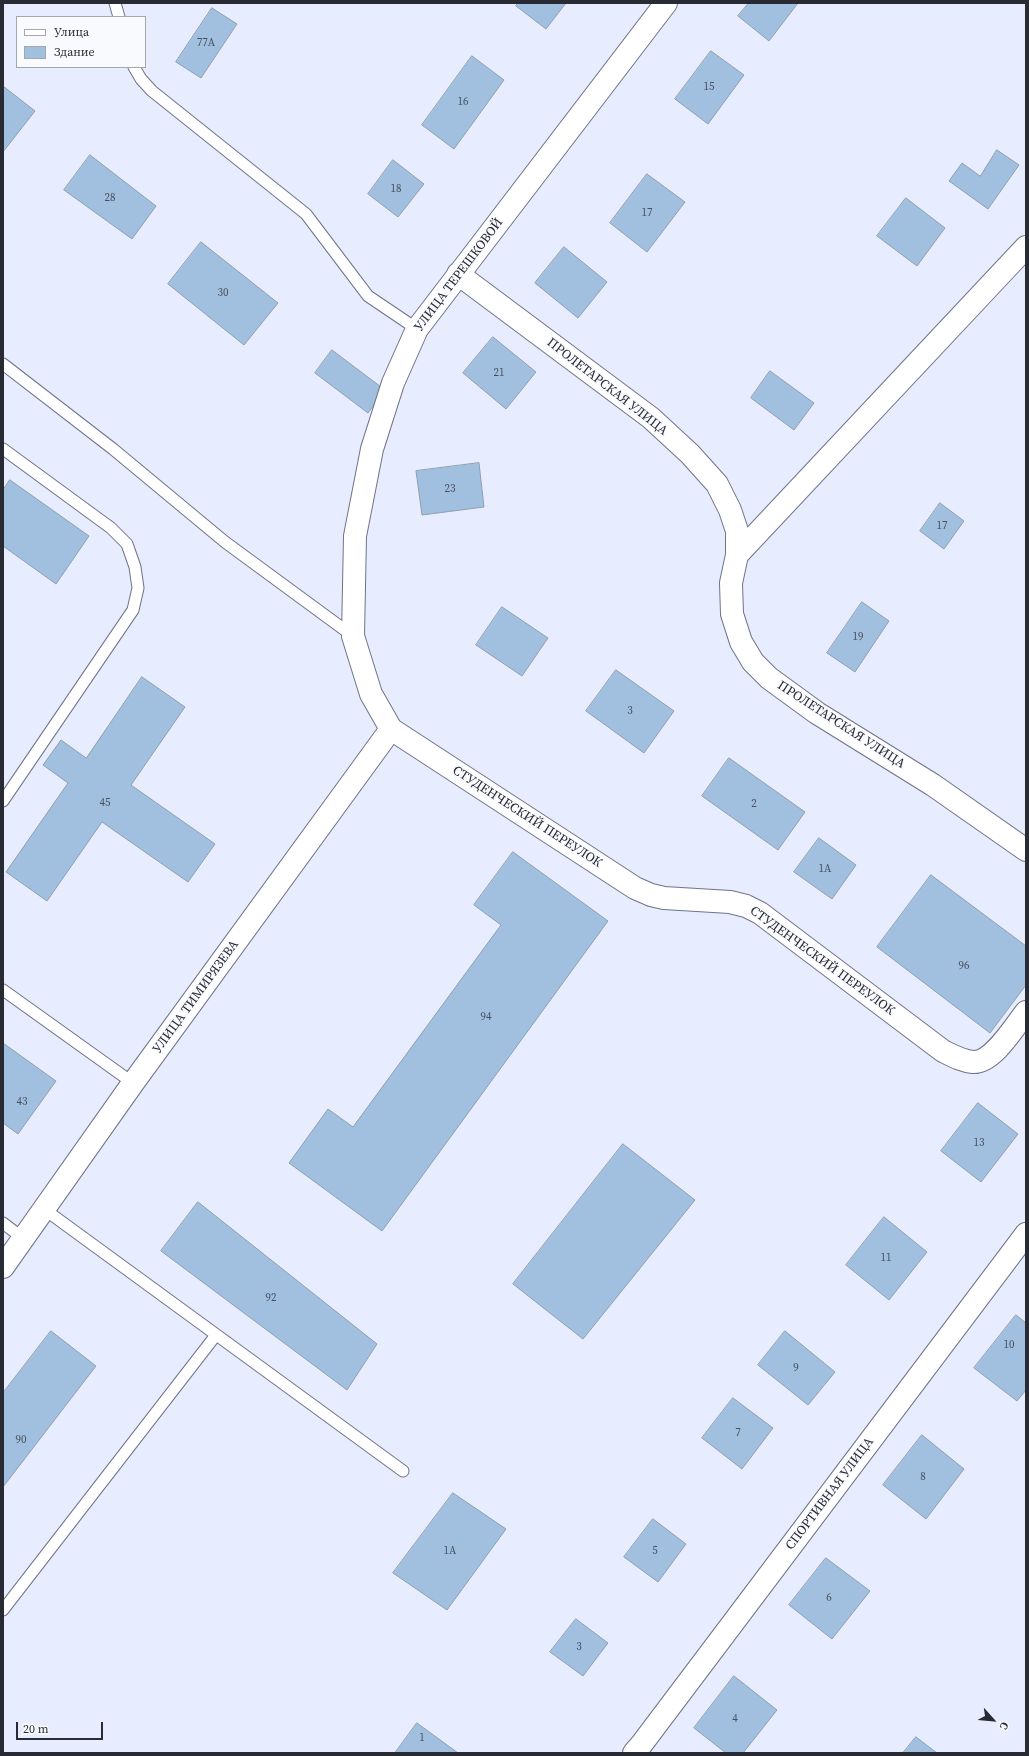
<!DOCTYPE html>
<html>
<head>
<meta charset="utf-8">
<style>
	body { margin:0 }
	#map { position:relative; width:1029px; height:1756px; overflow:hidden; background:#e7ecfe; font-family:"Source Serif 4",serif }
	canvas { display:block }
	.frame { position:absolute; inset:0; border:4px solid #292b34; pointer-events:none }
	.legend { position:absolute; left:16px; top:16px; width:130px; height:52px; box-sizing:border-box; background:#f9fafe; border:1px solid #a6a7ad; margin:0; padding:5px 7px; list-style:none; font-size:12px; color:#292b34 }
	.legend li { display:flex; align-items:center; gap:8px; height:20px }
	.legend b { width:20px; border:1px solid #a6a7ad }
	.north { position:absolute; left:973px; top:1700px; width:40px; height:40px; -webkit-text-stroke:3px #f9fafe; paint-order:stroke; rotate:117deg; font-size:11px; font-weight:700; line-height:16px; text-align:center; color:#292b34 }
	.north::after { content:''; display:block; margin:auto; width:14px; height:18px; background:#292b34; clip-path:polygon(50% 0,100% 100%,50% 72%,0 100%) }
	.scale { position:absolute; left:16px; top:1722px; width:87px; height:18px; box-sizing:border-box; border:2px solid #292b34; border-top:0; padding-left:5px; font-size:12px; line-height:14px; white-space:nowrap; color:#292b34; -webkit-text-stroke:3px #f9fafe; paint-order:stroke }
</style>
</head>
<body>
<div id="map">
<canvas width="1029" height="1756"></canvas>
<div class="frame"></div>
<ul class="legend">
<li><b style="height:5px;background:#fff"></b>Улица</li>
<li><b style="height:11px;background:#a1bfdf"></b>Здание</li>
</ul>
<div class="north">С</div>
<div class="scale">20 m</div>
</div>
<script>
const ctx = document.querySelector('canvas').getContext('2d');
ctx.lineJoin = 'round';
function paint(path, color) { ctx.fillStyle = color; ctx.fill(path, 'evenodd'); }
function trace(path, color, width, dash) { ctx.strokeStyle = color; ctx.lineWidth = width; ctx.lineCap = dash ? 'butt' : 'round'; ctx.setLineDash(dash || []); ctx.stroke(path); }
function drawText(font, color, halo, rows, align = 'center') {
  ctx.font = font + ' "Source Serif 4",serif'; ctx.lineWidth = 3.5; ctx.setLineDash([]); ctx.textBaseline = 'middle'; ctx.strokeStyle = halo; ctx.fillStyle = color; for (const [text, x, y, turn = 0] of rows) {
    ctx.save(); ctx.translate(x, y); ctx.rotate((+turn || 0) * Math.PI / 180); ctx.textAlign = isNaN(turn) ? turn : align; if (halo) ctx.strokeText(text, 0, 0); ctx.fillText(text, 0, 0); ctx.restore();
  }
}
const building = new Path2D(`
	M518 3H566L546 29 516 6Z
	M749 3H798L769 41 738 16Z
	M212 8 237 24 201 78 176 62Z
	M711 51 744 75 708 124 675 99Z
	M472 56 504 80 454 149 422 125Z
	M3 86 35 111 3 152Z
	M997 150 1019 165 988 209 949 181 962 163 980 176Z
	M90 155 156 206 132 239 64 190Z
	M393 160 424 184 398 217 368 194Z
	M647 174 685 202 647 252 610 223Z
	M906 198 945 228 917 266 877 236Z
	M201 242 278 303 244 345 168 284Z
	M564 247 607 282 578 318 535 283Z
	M493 337 536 372 506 409 463 373Z
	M332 350 385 390 368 413 315 373Z
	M770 371 814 403 794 430 751 398Z
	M479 463 484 507 422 515 416 471Z
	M10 480 89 536 56 584 3 546V490Z
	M940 503 964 521 944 549 920 531Z
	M862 602 889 621 855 672 827 653Z
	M502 607 548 638 522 676 476 645Z
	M616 670 674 711 644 753 586 711Z
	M142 677 185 707 131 785 215 844 188 882 102 822 47 901 6 872 68 783 43 765 61 740 86 758Z
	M729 758 805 812 778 850 702 796Z
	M819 838 856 865 832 899 794 872Z
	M513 852 608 921 382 1231 289 1163 328 1109 353 1127 501 925 474 905Z
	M931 875 1026 946V985L990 1033 877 947Z
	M3 1043 56 1081 18 1134 3 1123Z
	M978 1103 1018 1134 981 1182 941 1151Z
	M623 1144 695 1200 583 1339 513 1284Z
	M198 1202 377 1344 347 1390 161 1251Z
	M884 1217 927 1252 889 1300 846 1265Z
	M1016 1315 1026 1323V1390L1017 1401 974 1368Z
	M51 1331 96 1366 3 1487V1393Z
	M785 1331 835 1372 808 1405 758 1365Z
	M733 1398 773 1428 742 1469 702 1438Z
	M922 1435 964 1469 926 1519 883 1485Z
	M453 1493 506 1529 447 1610 393 1573Z
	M653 1519 686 1544 658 1582 624 1557Z
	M826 1558 870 1591 832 1639 789 1605Z
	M576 1619 608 1643 583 1676 550 1652Z
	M734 1676 777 1710 743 1753H726L694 1728Z
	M417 1723 458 1753H395Z
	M916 1737 937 1753H903Z`);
paint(building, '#a1bfdf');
trace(building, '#8f9fb0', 1);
const lane = new Path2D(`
	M115 3 119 17
	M134 67 141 79 152 91 306 214 368 296 417 329
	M3 364 113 449 225 542 353 636
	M3 449 111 528 127 544 135 567 138 588 133 610 3 801
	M3 990 133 1083
	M44 1209 403 1471
	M3 1223 24 1239
	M3 1610 216 1335`);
const street = new Path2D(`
	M666 3 417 329 393 383 372 449 355 536 353 636 371 694 391 729 635 888 651 895 664 898 730 902 746 906 760 913 943 1051C953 1056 962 1061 973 1062 993 1063 1014 1027 1026 1012
	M458 274 651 418 690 454 717 484 730 510 737 531V555L731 583 732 614 741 642 753 662 769 678 817 713 933 785 1026 850
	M737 555 1026 247
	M3 1267 133 1083 391 729
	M634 1753 641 1745 1026 1234`);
trace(lane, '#6f7488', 13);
trace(street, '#6f7488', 24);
trace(lane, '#fff', 11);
trace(street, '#fff', 22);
drawText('11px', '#47505f', null, [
	["77А",206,43],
	["15",709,87],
	["16",463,102],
	["18",396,189],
	["28",110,198],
	["17",647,213],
	["30",223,293],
	["21",499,373],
	["23",450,489],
	["17",942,526],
	["19",858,637],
	["3",630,711],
	["45",105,803],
	["2",754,804],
	["1А",825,869],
	["96",964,966],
	["94",486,1017],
	["43",22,1102],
	["13",979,1143],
	["11",886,1258],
	["92",271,1298],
	["10",1009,1345],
	["9",796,1368],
	["7",738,1433],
	["90",21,1440],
	["8",923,1477],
	["1А",450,1551],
	["5",655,1551],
	["6",829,1598],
	["3",579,1647],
	["4",735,1719],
	["1",422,1738]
]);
drawText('13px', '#292b34', '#f9fafe', [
	["УЛИЦА ТЕРЕШКОВОЙ",459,275,-53],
	["ПРОЛЕТАРСКАЯ УЛИЦА",607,387,38],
	["ПРОЛЕТАРСКАЯ УЛИЦА",841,725,33],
	["СТУДЕНЧЕСКИЙ ПЕРЕУЛОК",527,817,33],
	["СТУДЕНЧЕСКИЙ ПЕРЕУЛОК",822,961,36],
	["УЛИЦА ТИМИРЯЗЕВА",196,997,-54],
	["СПОРТИВНАЯ УЛИЦА",830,1494,-53]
]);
</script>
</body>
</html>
